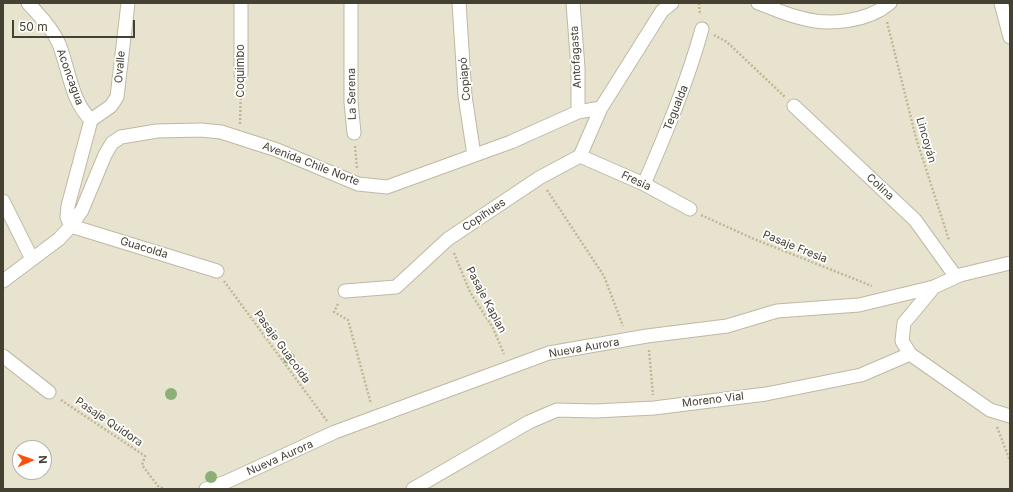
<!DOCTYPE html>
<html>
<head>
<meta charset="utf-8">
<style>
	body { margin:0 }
	#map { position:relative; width:1013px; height:492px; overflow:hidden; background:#f3f0e2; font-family:Inter,sans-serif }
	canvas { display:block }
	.frame { position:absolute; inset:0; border:4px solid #444032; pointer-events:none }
	.north { position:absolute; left:12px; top:440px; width:40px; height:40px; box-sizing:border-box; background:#fff; border:1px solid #b4b3ad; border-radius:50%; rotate:88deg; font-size:11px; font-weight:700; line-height:16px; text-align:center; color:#444032 }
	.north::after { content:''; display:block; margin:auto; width:14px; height:18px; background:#ff4f0d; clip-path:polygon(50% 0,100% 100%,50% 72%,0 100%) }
	.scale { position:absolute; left:12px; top:20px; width:123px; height:18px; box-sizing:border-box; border:2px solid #444032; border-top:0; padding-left:5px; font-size:12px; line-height:14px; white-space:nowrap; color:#444032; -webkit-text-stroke:3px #fff; paint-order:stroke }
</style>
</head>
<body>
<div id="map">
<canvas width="1013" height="492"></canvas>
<div class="frame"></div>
<div class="north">N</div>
<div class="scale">50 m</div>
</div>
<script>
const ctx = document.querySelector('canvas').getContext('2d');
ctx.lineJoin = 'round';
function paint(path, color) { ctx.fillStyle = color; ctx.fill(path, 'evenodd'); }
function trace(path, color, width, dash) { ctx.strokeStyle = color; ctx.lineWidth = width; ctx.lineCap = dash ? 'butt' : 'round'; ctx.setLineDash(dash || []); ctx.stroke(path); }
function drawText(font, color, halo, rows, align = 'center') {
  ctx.font = font + ' Inter,sans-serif'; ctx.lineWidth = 3.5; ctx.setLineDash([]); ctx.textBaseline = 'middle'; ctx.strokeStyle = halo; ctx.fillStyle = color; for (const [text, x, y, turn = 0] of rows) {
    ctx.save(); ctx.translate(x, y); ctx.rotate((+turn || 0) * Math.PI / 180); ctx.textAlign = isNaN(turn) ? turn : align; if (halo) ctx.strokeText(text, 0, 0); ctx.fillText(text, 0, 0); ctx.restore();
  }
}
paint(new Path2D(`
	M3 3H1010V489H3ZM20 448H44V472H20Z`), '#e7e3cf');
const street = new Path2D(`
	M28 3C39 15 52 28 59 44 69 69 71 101 91 120L68 206 67 217 71 226 217 271
	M351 3V102L354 133
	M459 3 465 96 474 155
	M573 3 578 68V112
	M758 3C772 8 787 15 801 18 829 26 867 22 890 3
	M1001 3 1010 37
	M241 74V3
	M794 106 915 220 956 277
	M91 120 111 106 117 97 128 3
	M580 156 644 184 690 209
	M644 184C666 133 687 83 702 29
	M3 201 32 259
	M3 281 59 239 71 226 82 210 105 155 112 143 121 137 157 131 201 130 221 132 277 150 358 184 387 187 511 142 578 112 601 108 662 11 672 3
	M345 291 396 287 448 239 539 178 580 156 601 108
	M910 354 902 341 904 323 934 287 960 275 1010 263
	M3 356 49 392
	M206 489 226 482 335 432 549 353 647 336 727 326 777 311 859 305 934 287
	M413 489 529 422 557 410 595 411 654 408 766 394 861 375 910 354 990 410 1010 416`);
trace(street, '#beb9a4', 15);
trace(new Path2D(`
	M699 3 700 15
	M887 22 916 138 949 240
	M714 35 727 42 785 97
	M240 124 241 87
	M355 146 357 169
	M547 190 604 276 623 326
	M701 215 754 239 872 286
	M454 253 470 292 493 328 504 354
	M224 281 327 421
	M338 304 334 312 348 320 371 404
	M649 350 653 395
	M61 400 145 456 142 465 158 486 164 489
	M997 427 1010 461`), '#c2b794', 2.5, [2, 2]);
trace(street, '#fff', 13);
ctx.fillStyle = '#8caf78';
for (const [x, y] of [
	[289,358],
	[171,394],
	[211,477]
]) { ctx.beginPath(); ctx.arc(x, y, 6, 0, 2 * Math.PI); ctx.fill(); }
drawText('11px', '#444032', '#fff', [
	["Antofagasta",576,57,-93],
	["Ovalle",120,67,-85],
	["Coquimbo",241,71,-90],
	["Aconcagua",70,77,70],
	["Copiapó",465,79,-95],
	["La Serena",352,94,-91],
	["Tegualda",676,108,-68],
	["Lincoyán",926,140,74],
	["Avenida Chile Norte",311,164,21],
	["Fresia",636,181,25],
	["Colina",880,187,43],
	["Copihues",484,215,-34],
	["Pasaje Fresia",795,247,22],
	["Guacolda",144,248,17],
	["Pasaje Kaplan",486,300,62],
	["Pasaje Guacolda",282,347,54],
	["Nueva Aurora",584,348,-10],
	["Moreno Vial",713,400,-7],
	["Pasaje Quidora",109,422,34],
	["Nueva Aurora",280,458,-24]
]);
</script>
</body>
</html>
